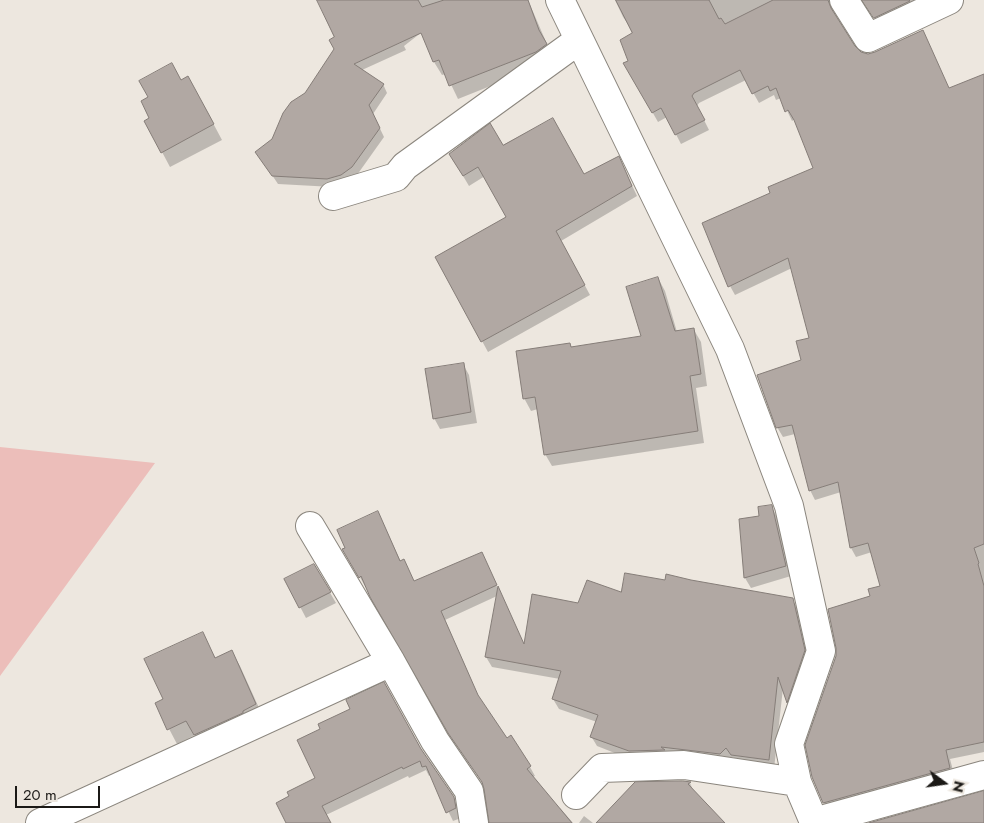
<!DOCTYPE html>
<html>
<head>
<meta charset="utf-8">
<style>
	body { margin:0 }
	#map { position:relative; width:984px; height:823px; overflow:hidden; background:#ede7df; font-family:Jost,sans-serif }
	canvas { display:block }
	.north { position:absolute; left:919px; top:758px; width:50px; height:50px; -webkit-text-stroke:4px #ede7df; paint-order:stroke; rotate:104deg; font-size:14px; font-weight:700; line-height:20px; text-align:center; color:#1b1916 }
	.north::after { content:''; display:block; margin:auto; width:18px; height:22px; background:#1b1916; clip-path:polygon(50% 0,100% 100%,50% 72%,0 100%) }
	.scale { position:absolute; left:15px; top:786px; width:85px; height:22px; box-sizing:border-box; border:2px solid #1b1916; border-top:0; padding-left:6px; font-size:15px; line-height:18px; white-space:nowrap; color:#1b1916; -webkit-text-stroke:4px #ede7df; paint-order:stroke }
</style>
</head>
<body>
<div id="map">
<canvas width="984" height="823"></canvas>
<div class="north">N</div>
<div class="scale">20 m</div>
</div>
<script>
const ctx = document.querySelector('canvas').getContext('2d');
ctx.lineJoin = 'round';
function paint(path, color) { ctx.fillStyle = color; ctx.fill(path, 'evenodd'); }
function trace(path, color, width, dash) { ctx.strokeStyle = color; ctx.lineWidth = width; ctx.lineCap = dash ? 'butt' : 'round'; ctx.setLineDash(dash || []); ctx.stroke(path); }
paint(new Path2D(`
	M0 447 155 463 0 676Z`), '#ecbeba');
paint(new Path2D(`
	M318 0H528L553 58 543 65 458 99 446 74 442 75 434 62 422 32 404 46 406 50 362 70 383 84 387 93 373 114 384 137 357 175 333 187 278 184 262 160 273 140 336 49 335 37Z
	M615 0H838L835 3 833 12 835 18 859 52 949 89 984 76V752L950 759 955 778 830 812 824 803 813 777 871 597 881 586 872 552 856 557 851 548 841 492 815 500 810 490 795 434 783 437 777 427 810 339 792 268 735 295 730 286 772 194 815 168 795 119 792 121 781 98 776 100 774 95 759 103 746 80 699 103 697 106 709 130 681 144 667 117 658 122 625 64 630 61 634 33 623 17Z
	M863 0H938L880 27Z
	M181 82 197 93 222 140 170 167 162 152 151 119Z
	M503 147 583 175 624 168 637 196 561 241 590 295 488 352 437 258 507 218 485 176 469 186 450 154Z
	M658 278 665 291 677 332 694 330 701 342 707 386 696 388 704 443 552 466 545 454 538 409 531 411 524 398 570 344 572 348 642 337Z
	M463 364 469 375 477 423 440 429 434 418Z
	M771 506 777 517 791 576 751 588 745 578 761 518Z
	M378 512 401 562 414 582 486 563 524 646 579 604 666 582 690 581 792 599 798 609 810 661 793 710 788 702 783 688 774 769 738 765 733 757 726 763 635 761 597 746 591 736 597 722 559 709 553 699 560 679 492 667 486 657 497 596 445 620 481 702 506 740 530 767 535 776 532 777 558 809 560 808 573 823H490L484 785 367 585 365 586 344 550Z
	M314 565 336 603 306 618 286 580Z
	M202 633 216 659 232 652 240 666 264 719 203 749 195 735 177 744 156 704 165 700Z
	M422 751 453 798 459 808 461 818 453 821 431 775 429 776 426 770 409 778 408 776 326 815 330 823H288L291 796Z
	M683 782 690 783 694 792 722 823H598Z
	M584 816 593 823H579Z`), '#0003');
const building = new Path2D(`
	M317 0H418L422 7 444 0H528L539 30 547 44 536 52 449 86 439 60 433 62 421 33 354 64 384 84 369 105 380 128 352 167 341 175 327 179 272 176 255 152 272 139 283 113 291 102 305 93 334 49 329 40 334 37Z
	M616 0H709L719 19 721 18 725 24 773 0H828L831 8 855 46 861 52 868 54 875 52 923 30 949 88 984 74V544L974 548 979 563 978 564 984 586V742L946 750 950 768 823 803 812 777 805 745 836 656V648L828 609 870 596 868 589 880 586 868 543 850 548 838 482 809 491 792 425 776 428 757 375 801 360 796 341 809 338 788 258 728 287 702 223 770 193 768 187 813 168 794 120 788 110 785 112 776 88 770 91 768 86 752 94 740 70 694 93 692 96 705 120 675 135 661 108 652 113 623 63 628 61 620 40 632 33Z
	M862 0H909L910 1 874 18Z
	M172 63 181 80 188 76 214 124 161 153 144 121 149 118 141 101 148 97 139 81Z
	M553 118 584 174 619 156 632 186 556 231 585 285 481 342 435 257 506 217 478 167 463 176 449 154 490 123 503 145Z
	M658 277 675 331 694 328 701 374 690 376 698 431 544 455 535 397 523 399 516 351 570 343 571 347 641 336 626 287Z
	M464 363 471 412 433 419 425 369Z
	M772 505 786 566 744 578 739 519 759 516 758 507Z
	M378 511 400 561 404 559 414 581 482 552 497 585 441 611 478 695 507 738 511 735 531 766 527 769 572 823H489L484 789 482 782 448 733 370 597 361 576 359 578 342 549 345 548 337 530Z
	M314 564 331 592 299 608 284 579Z
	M625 573 665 580 666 574 691 580 793 598 805 650 787 703 778 677 769 760 731 755 726 748 720 754 661 747 665 750 629 751 590 737 598 715 552 699 561 671 485 657 498 586 524 644 532 594 578 603 587 580 621 592Z
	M203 632 215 658 232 650 256 704 243 711V713L194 735 186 721 167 730 155 703 163 699 144 659Z
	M384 682 421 749 454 797 456 808 446 813 426 766 422 767 420 761 403 769 402 767 322 806 331 823H286L276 803 289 796 287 792 315 778 297 740 320 729 318 724 350 709 346 700Z
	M683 781 691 782 688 784 725 823H596L635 782Z
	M984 791V823H869Z`);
paint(building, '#b1a8a3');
trace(building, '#857d78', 1);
const minor = new Path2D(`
	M560 0 730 349 789 506 821 651 789 744 797 782 814 822 984 775
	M844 0 868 38 949 0
	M333 196 396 177 405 166 579 40
	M310 526 391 662 435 741 469 791 474 823
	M576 795 602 768 684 765 797 782
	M40 823 391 662`);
trace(minor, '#8b867e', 30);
trace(minor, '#fff', 28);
</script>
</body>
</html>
